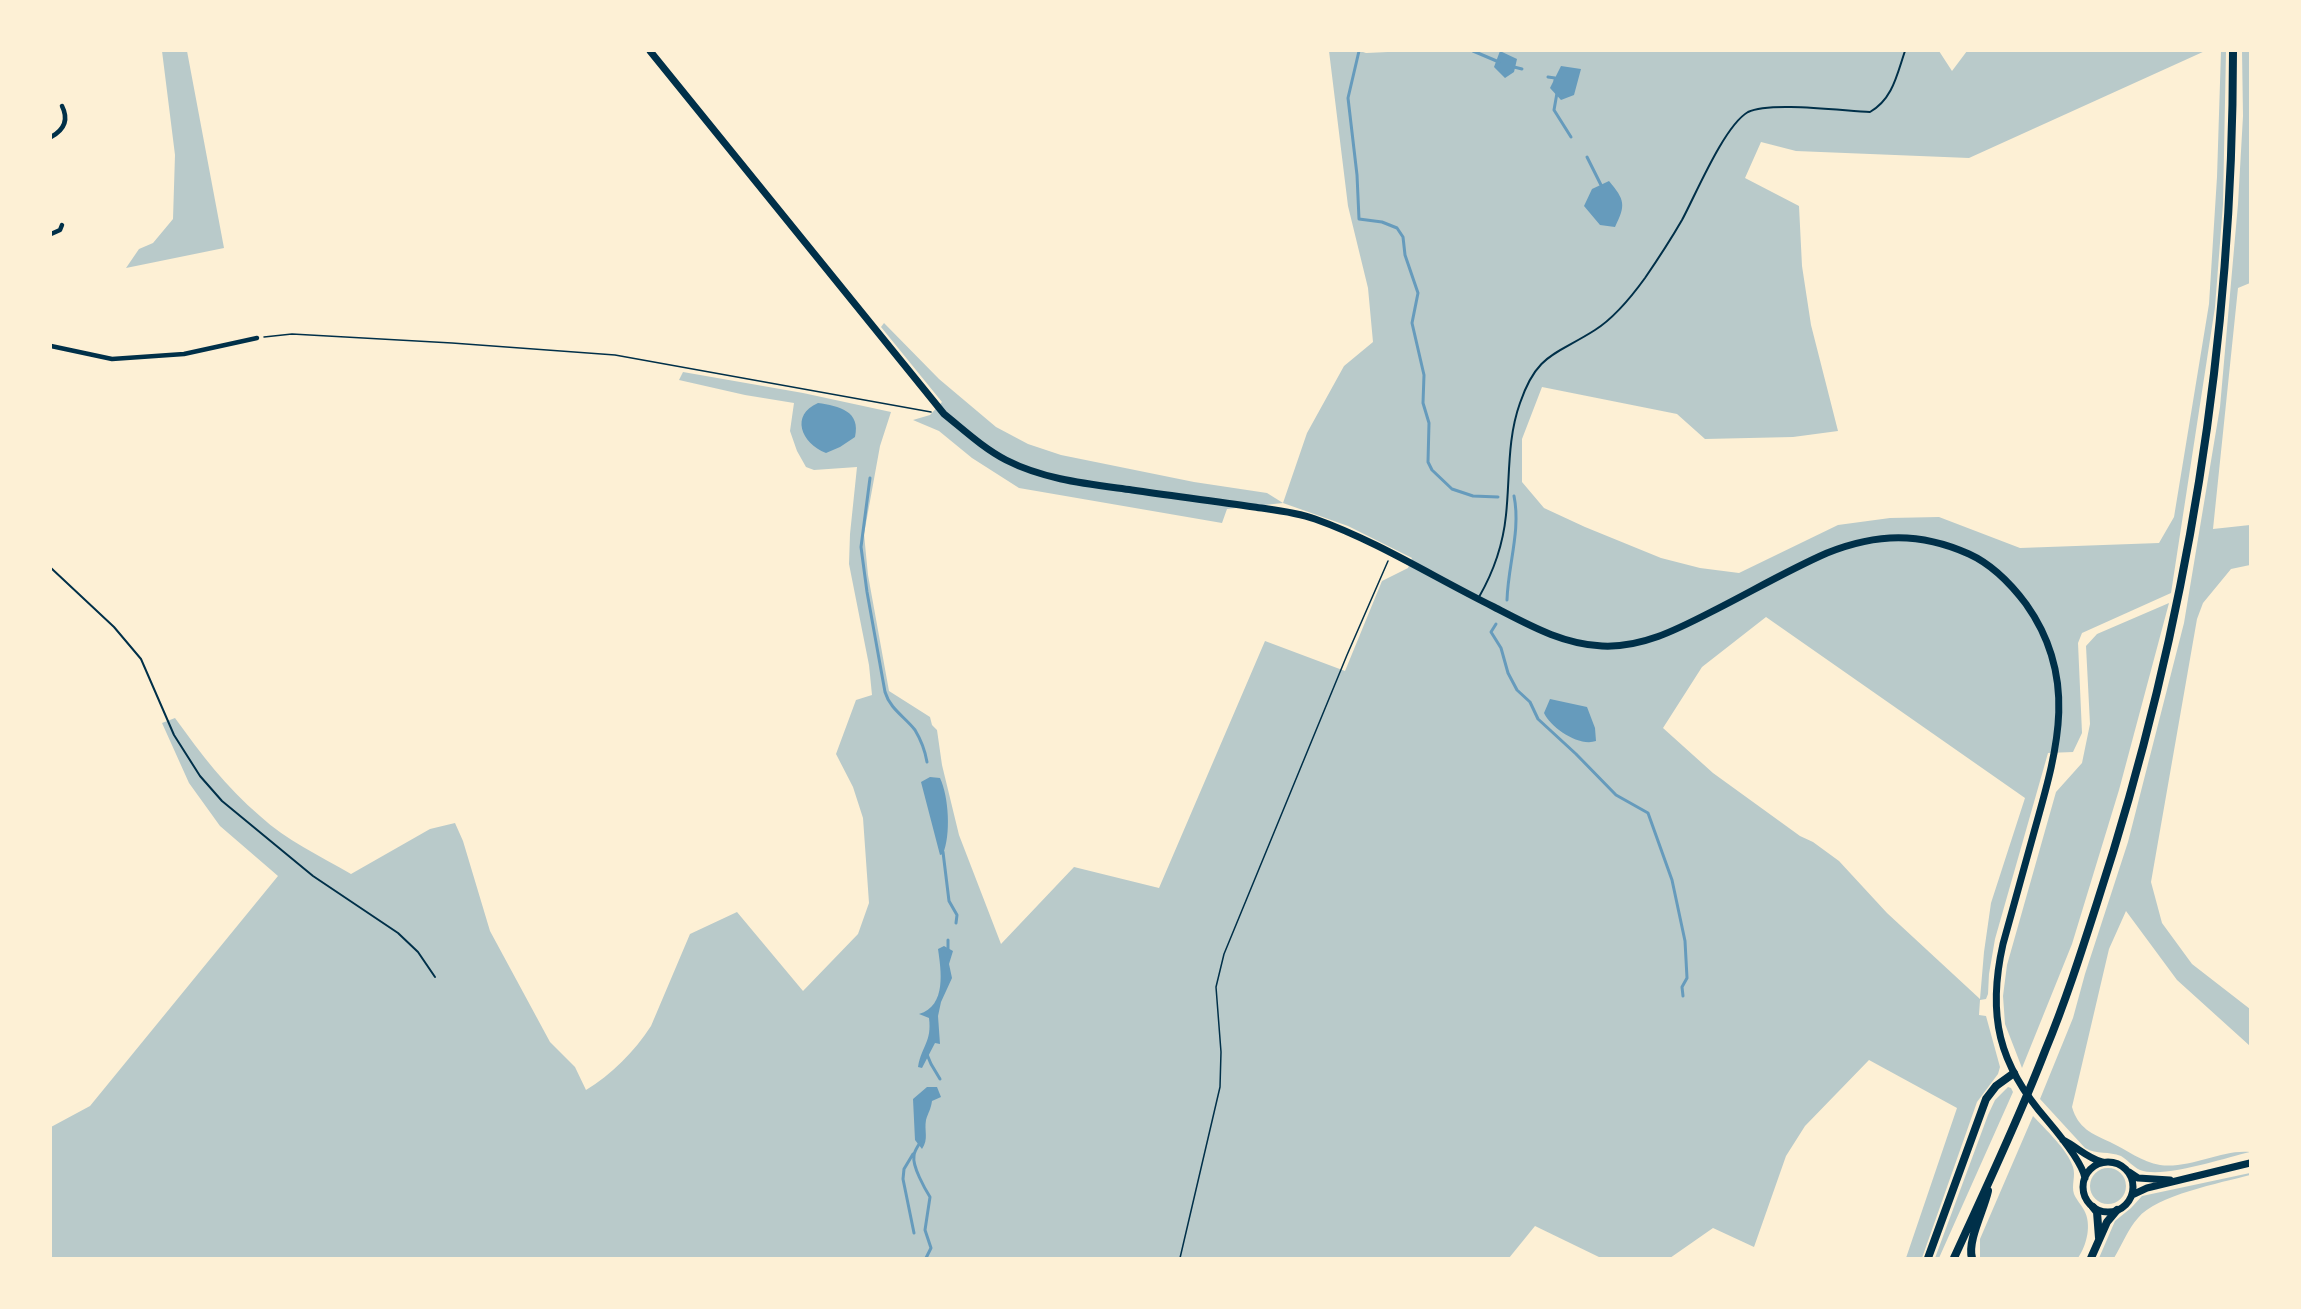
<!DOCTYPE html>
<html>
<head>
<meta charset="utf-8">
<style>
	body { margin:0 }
	#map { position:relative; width:2301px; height:1309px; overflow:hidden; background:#fdf0d5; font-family:"DejaVu Sans",sans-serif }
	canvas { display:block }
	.frame { position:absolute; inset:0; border:52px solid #fdf0d5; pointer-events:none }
</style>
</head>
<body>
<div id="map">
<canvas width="2301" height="1309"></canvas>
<div class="frame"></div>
</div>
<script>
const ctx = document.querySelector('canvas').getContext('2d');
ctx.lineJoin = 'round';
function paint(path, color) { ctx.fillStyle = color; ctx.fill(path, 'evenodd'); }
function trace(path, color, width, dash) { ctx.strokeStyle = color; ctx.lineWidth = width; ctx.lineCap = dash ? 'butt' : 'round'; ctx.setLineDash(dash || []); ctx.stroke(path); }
paint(new Path2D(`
	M162 51H187L224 248 126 268 139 249 153 243 173 219 175 155Z
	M1329 51H1360L1366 53 1409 51H1939L1952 71 1967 51H2205L1969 158 1796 151 1761 142 1745 178 1799 206 1802 266 1811 325 1838 431 1793 437 1705 439 1677 414 1542 387 1522 439V482L1544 508 1585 527 1661 558 1700 568 1739 573 1838 525 1890 518 1939 517 2020 548 2159 543 2174 517 2209 304 2217 177 2221 51H2226L2223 204 2215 307 2171 593 2082 633 2078 643 2082 733 2073 752 2048 753 1995 939 1989 974 1988 994 1986 999 1980 1000 1979 1015 1986 1016 2000 1067 1998 1074 1977 1102 1922 1258H1906L1957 1108 1869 1060 1805 1126 1786 1156 1754 1247 1713 1228 1670 1258H1601L1535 1226 1509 1258H51V1127L90 1106 278 876 220 826 189 783 162 723 175 718C201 754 226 787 260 816 286 840 320 856 351 874L430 829 455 823 463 841 490 931 550 1042 575 1067 586 1090C611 1075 635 1051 651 1026L690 934 737 912 803 991 858 934 869 903 863 818 853 787 836 754 856 700 872 695 869 665 849 564 850 534 857 467 814 470 806 467 797 451 790 431 794 403 745 395 679 380 683 372 803 393 891 412 880 446 864 534 868 575 889 691 930 717 932 725 937 730 942 765 959 835 1001 944 1074 867 1159 888 1265 641 1345 671 1382 581 1408 568 1412 558 1348 526 1283 503 1227 509 1222 523 1019 488 972 458 939 431 913 420 930 415 942 402 881 327 884 323 939 379 996 427 1028 444 1061 455 1194 482 1267 493 1283 503 1307 433 1344 366 1373 342 1368 288 1348 206ZM1766 617 2025 798 1991 903 1984 952 1980 999 1887 913 1839 861 1813 842 1800 836 1713 773 1663 728 1702 667Z
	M2242 51H2250V283L2238 288 2213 529 2250 525V565L2231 569 2203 603 2197 619 2151 882 2162 923 2192 964 2250 1009V1046L2177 980 2126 911 2109 949 2072 1107C2078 1128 2092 1134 2110 1142 2127 1150 2142 1162 2160 1165 2190 1169 2222 1149 2250 1152 2224 1158 2163 1179 2140 1170 2133 1167 2128 1160 2121 1156 2109 1151 2097 1155 2085 1148L2040 1099 2073 1018 2085 974 2128 842 2184 623 2220 407 2238 204 2243 116Z
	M2169 603 2119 790 2072 944 2022 1068 2005 1024 2003 996 2007 965 2056 792 2082 763 2090 724 2086 646 2097 634Z
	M2008 1087 2011 1088 2013 1092 1939 1258H1935L1988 1115 1995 1100Z
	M2033 1116C2045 1129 2068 1150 2073 1167 2076 1176 2071 1185 2074 1194 2077 1201 2081 1204 2084 1210 2092 1224 2087 1245 2078 1258H1980V1239Z
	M2090 1186a18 18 0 1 1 36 0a18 18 0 1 1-36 0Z
	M2250 1173V1175C2221 1183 2156 1195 2138 1218 2128 1229 2122 1245 2114 1258H2099L2115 1221 2131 1208 2142 1196Z`), '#b9caca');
paint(new Path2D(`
	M1500 51 1517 59 1514 72 1505 78 1494 67Z
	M1561 66 1581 69 1574 95 1561 100 1550 88Z
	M1609 181C1625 200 1626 205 1615 227L1600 225 1584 206 1592 189Z
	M818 403C839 406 861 411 855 437L840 447 826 453C801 443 790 415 818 403Z
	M1550 699 1587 707 1595 728 1596 741C1579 747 1551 728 1544 713Z
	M930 777 940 778C949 797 951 835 943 854L940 855 921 782Z
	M944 946 953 951 949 964 952 978 941 1002 938 1016 940 1044 935 1043 922 1068 918 1067C922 1045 932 1042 929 1018L919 1014C947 1006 941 970 938 949Z
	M927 1087H937L941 1097 932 1101C931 1109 928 1113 926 1120 924 1131 929 1139 922 1149L915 1140 913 1099Z`), '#669bbc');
trace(new Path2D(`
	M1359 51 1348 98 1357 175 1359 219 1382 222 1397 228 1403 237 1405 255 1418 293 1412 323 1424 375 1423 403 1429 423 1428 462 1432 470 1452 489 1473 496 1498 497
	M1473 51 1499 62
	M1514 67 1522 69
	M1548 77 1555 78V81
	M1557 93 1554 110 1571 137
	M1587 157 1601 185
	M870 478 861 547 867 592 885 692C890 709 905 717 915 730 921 740 925 750 927 762
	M1507 600C1508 565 1521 530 1514 496
	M1496 624 1491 632 1501 648 1508 673 1517 690 1530 702 1538 719 1576 754 1616 795 1648 813 1672 880 1685 941 1687 978 1682 987 1683 996
	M943 852 949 901 957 915 956 923
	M948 951V940
	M926 1052 931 1064 940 1079
	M920 1142C918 1147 914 1151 914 1156 912 1166 925 1189 930 1197L925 1230 931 1248 926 1258
	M913 1154 904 1169 903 1179 914 1233`), '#669bbc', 3);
trace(new Path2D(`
	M264 337 292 334 452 343 615 355 931 412
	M1180 1258 1220 1087 1221 1052 1216 987 1224 954 1347 655 1388 561`), '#003049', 1.5);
trace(new Path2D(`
	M51 568 114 627 141 659 174 735 200 776 222 801 313 876 398 933 418 952 435 977
	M1479 597C1494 571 1503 545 1506 515 1510 478 1507 439 1520 403 1537 353 1556 355 1595 330 1614 318 1632 296 1645 278 1658 259 1671 239 1682 220 1696 194 1724 126 1748 112 1770 101 1844 111 1870 112 1893 99 1897 74 1905 51`), '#003049', 2);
trace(new Path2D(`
	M51 137C64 130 69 120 62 106
	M51 234 60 230 62 225
	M51 346 112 359 184 354 257 338`), '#003049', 4.5);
trace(new Path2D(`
	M650 51 944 414C964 430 983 448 1006 460 1045 480 1089 484 1132 490 1173 496 1214 501 1254 507 1274 510 1295 512 1315 519 1377 541 1435 578 1494 607 1529 625 1562 644 1602 646 1641 648 1676 630 1711 612 1749 593 1788 570 1827 553 1877 533 1920 532 1969 554 1991 564 2011 584 2026 604 2078 677 2058 747 2036 825 2025 865 2014 904 2003 944 1987 1015 1998 1064 2047 1120 2058 1133 2082 1162 2085 1178
	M2063 1140C2077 1147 2087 1158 2102 1162
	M2083 1187a25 25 0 1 1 50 0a25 25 0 1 1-50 0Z
	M2129 1172 2138 1178 2170 1180
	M2132 1195 2147 1188 2250 1163`), '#003049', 7);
trace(new Path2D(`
	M2093 1207 2097 1212 2099 1238
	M1928 1258 1986 1099 1996 1086 2014 1073
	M1954 1258C1985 1190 2018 1121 2045 1051 2065 1003 2081 953 2097 903 2187 627 2233 341 2233 51
	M1972 1258C1967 1241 1984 1210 1988 1191
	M2091 1258 2107 1222 2117 1210`), '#003049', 8);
</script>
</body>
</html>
